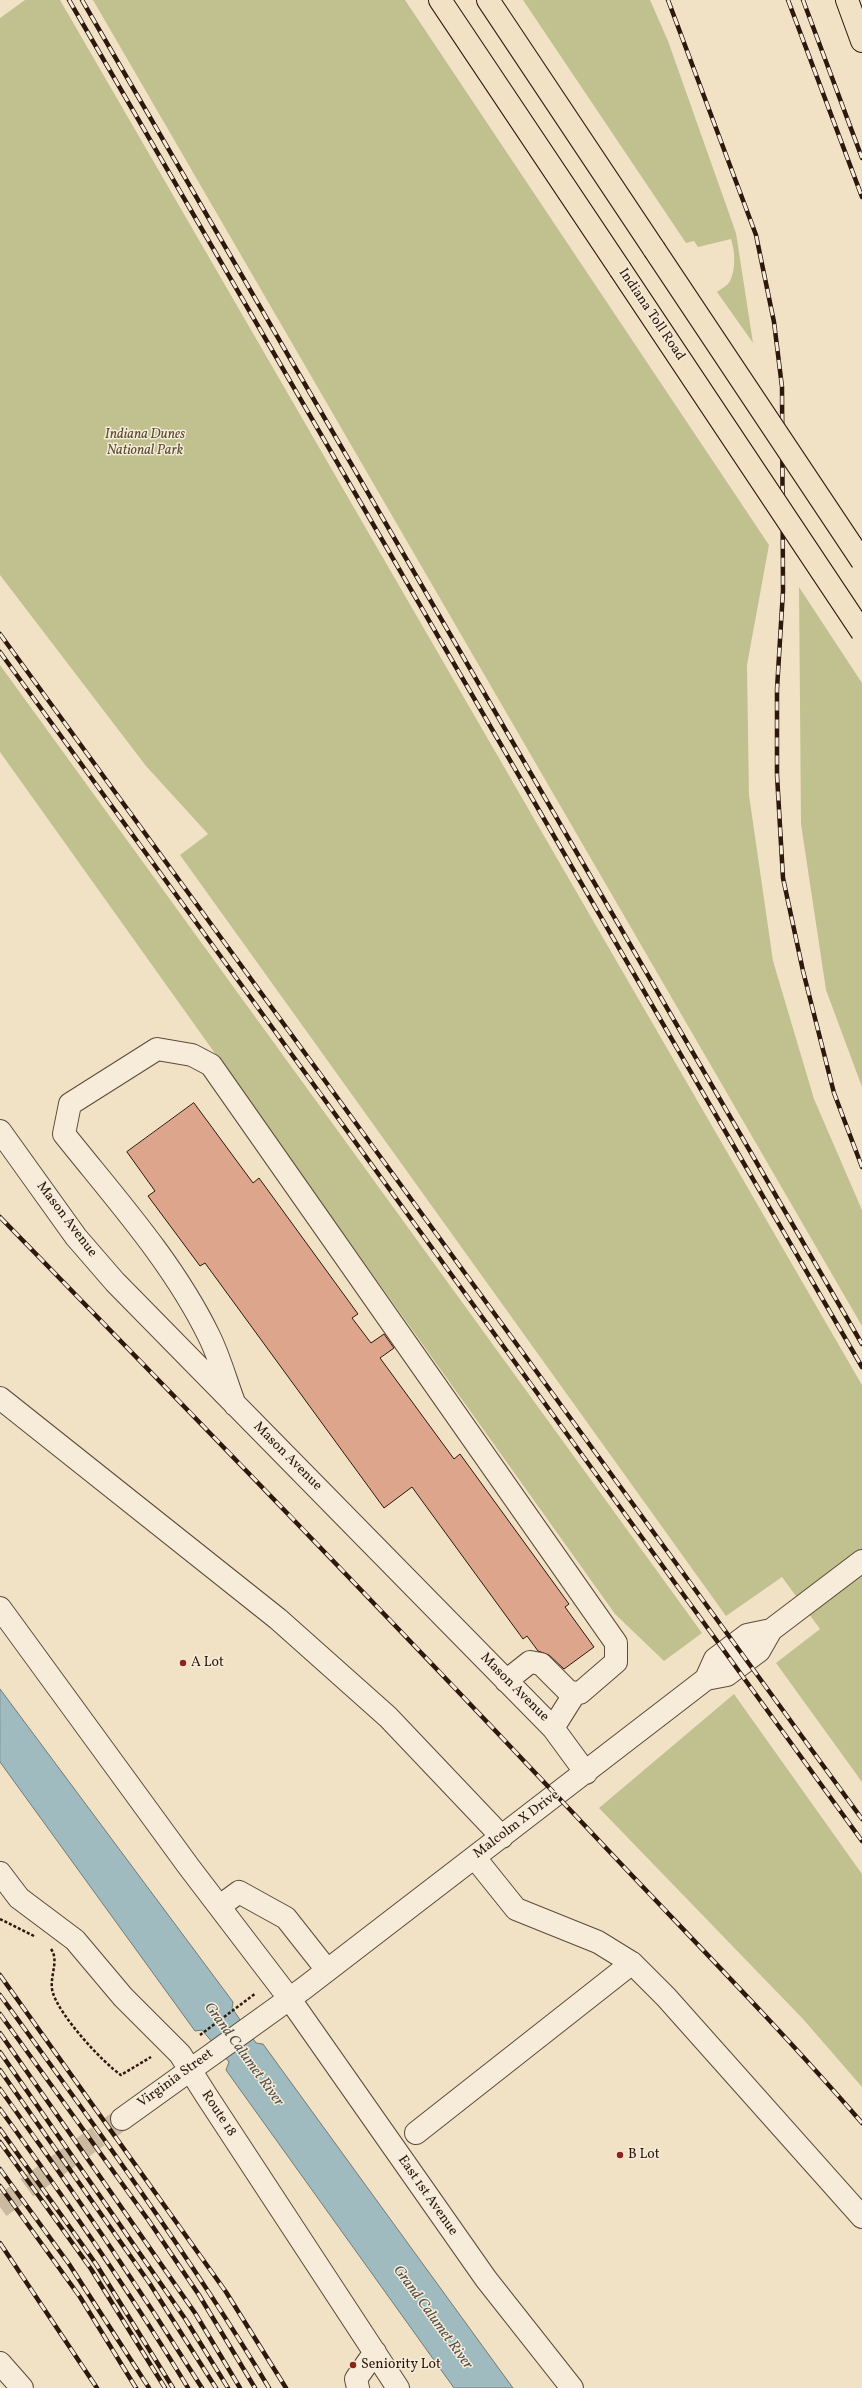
<!DOCTYPE html>
<html>
<head>
<meta charset="utf-8">
<style>
	body { margin:0 }
	canvas { display:block; background:#f1e2c5 }
</style>
</head>
<body>
<canvas width="862" height="2388"></canvas>
<script>
const ctx = document.querySelector('canvas').getContext('2d');
ctx.lineJoin = 'round';
function paint(path, color) { ctx.fillStyle = color; ctx.fill(path, 'evenodd'); }
function trace(path, color, width, dash) { ctx.strokeStyle = color; ctx.lineWidth = width; ctx.lineCap = dash ? 'butt' : 'round'; ctx.setLineDash(dash || []); ctx.stroke(path); }
function drawText(font, color, halo, rows, align = 'center') {
  ctx.font = font + ' Vollkorn,serif'; ctx.lineWidth = 3; ctx.setLineDash([]); ctx.textBaseline = 'middle'; ctx.strokeStyle = halo; ctx.fillStyle = color; for (const [text, x, y, turn = 0] of rows) {
    ctx.save(); ctx.translate(x, y); ctx.rotate((+turn || 0) * Math.PI / 180); ctx.textAlign = isNaN(turn) ? turn : align; if (halo) ctx.strokeText(text, 0, 0); ctx.fillText(text, 0, 0); ctx.restore();
  }
}
paint(new Path2D(`
	M25 0H60L862 1385V1782L776 1663 820 1629 782 1577 726 1616 180 855 208 834 146 766 0 575V18Z
	M93 0H405L769 545 747 665 749 795 773 961 814 1099 862 1210V1326Z
	M523 0H650L668 41 736 233 753 343 717 292C721 289 728 285 730 281 736 269 735 252 731 239L698 247 694 241 686 243Z
	M799 587 862 683V1087L826 990 801 824Z
	M0 665 702 1633 664 1661 615 1614 0 752Z
	M734 1694 862 1874V2087L803 2019 599 1808Z`), '#c1c190');
const water = new Path2D(`
	M0 1689 233 2002 232 2008 256 2043 263 2044 513 2388H454L226 2070 229 2062 202 2030 195 2031 0 1762Z`);
paint(water, '#a0bbbf');
trace(water, '#727a78', 1);
const building = new Path2D(`
	M194 1103 253 1183 259 1178 358 1314 352 1318 371 1343 384 1334 394 1348 380 1358 454 1459 460 1454 569 1604 565 1607 594 1647 564 1669 549 1655 538 1651 527 1636 523 1639 412 1487 384 1508 205 1263 200 1266 148 1196 155 1191 127 1152Z`);
paint(building, '#dda58c');
trace(building, '#2c180d', 1);
trace(new Path2D(`
	M0 2207 122 2119`), '#cabaa0', 22, [22, 11]);
const minor = new Path2D(`
	M0 1131 76 1237 115 1282 553 1728 586 1773
	M0 1398 278 1619 388 1717 502 1837
	M235 1405C226 1382 220 1358 209 1336 173 1262 115 1198 64 1134L70 1104 157 1049 192 1055 211 1065 616 1643V1662L580 1693 569 1692 541 1664 530 1662 506 1681
	M0 1608 189 1867 289 1998 486 2279 572 2388
	M706 1679 715 1659 747 1635 771 1630
	M553 1728 575 1693
	M475 1858 516 1909 598 1942 632 1963 666 1997 862 2217
	M0 1873 19 1898 75 1940 123 1997 180 2054 206 2095 398 2388
	M220 1906 239 1892 286 1918 327 1970
	M122 2119 303 1989 706 1679 727 1675 759 1651 771 1630 862 1561
	M416 2133 632 1963
	M0 2363 22 2388
	M358 2388 356 2379 375 2352`);
const major = new Path2D(`
	M847 0 862 41`);
const highway = new Path2D(`
	M440 0 620 269
	M488 0 654 249`);
trace(minor, '#5d4a3b', 24);
trace(major, '#2c180d', 24);
trace(highway, '#2c180d', 24);
trace(new Path2D(`
	M0 1919 34 1936
	M51 1949C60 1961 48 1979 53 1993 60 2016 102 2062 121 2075L151 2057
	M200 2035 256 1993`), '#2c180d', 2.5, [3, 2]);
trace(minor, '#f6ecd9', 22);
trace(major, '#f1e2c5', 22);
trace(highway, '#f1e2c5', 22);
const rail = new Path2D(`
	M69 0 862 1367
	M82 0 862 1344
	M668 0 756 235 774 322 782 387 783 591 777 689V775L783 878 803 971 834 1093 862 1167
	M788 0 862 197
	M803 0 862 158
	M0 634 862 1819
	M0 652 862 1841
	M0 1217C193 1415 386 1614 575 1815 671 1918 770 2017 862 2123
	M0 1975 226 2292 286 2388
	M0 1995C93 2123 187 2252 269 2388
	M0 2014 149 2221 199 2295 255 2388
	M0 2033 195 2313 240 2388
	M0 2052 186 2320 228 2388
	M0 2070 150 2284 216 2388
	M0 2089C71 2187 138 2286 202 2388
	M0 2109C66 2200 130 2292 188 2388
	M0 2129 96 2264 173 2388
	M0 2142 91 2269 165 2388
	M0 2169 69 2264 149 2388
	M0 2186 80 2297 136 2388
	M0 2243 97 2388`);
trace(rail, '#2c180d', 4.5);
trace(rail, '#f6ecd9', 3, [9]);
const highwayBridge = new Path2D(`
	M654 249 862 561
	M620 269 862 632`);
trace(highwayBridge, '#2c180d', 24, []);
trace(highwayBridge, '#f1e2c5', 22);
for (const [x, y, r, color] of [
	[183,1663,4,"#8f2418"],
	[620,2155,4,"#8f2418"],
	[353,2365,4,"#8f2418"]
]) { const dot = new Path2D(); dot.arc(x, y, r, 0, 2 * Math.PI); ctx.fillStyle = color; ctx.fill(dot); trace(dot, '#f6ecd9', 1.5); }
drawText('14px', '#2c180d', '#f6ecd9', [
	["Indiana Toll Road",651,315,56],
	["Mason Avenue",66,1220,53],
	["Mason Avenue",287,1457,45],
	["Mason Avenue",514,1688,45],
	["Malcolm X Drive",517,1825,-37],
	["Virginia Street",176,2079,-36],
	["Route 18",218,2114,57],
	["East 1st Avenue",427,2196,55]
]);
drawText('italic 14px', '#594b34', '#f6ecd9', [
	["Indiana Dunes",145,435],
	["National Park",145,451]
]);
drawText('14px', '#2c180d', '#f6ecd9', [
	["A Lot",191,1663],
	["B Lot",628,2155],
	["Seniority Lot",361,2365]
], 'left');
drawText('italic 15px', '#55514b', '#f6ecd9', [
	["Grand Calumet River",243,2055,54],
	["Grand Calumet River",432,2318,54]
]);
</script>
</body>
</html>
